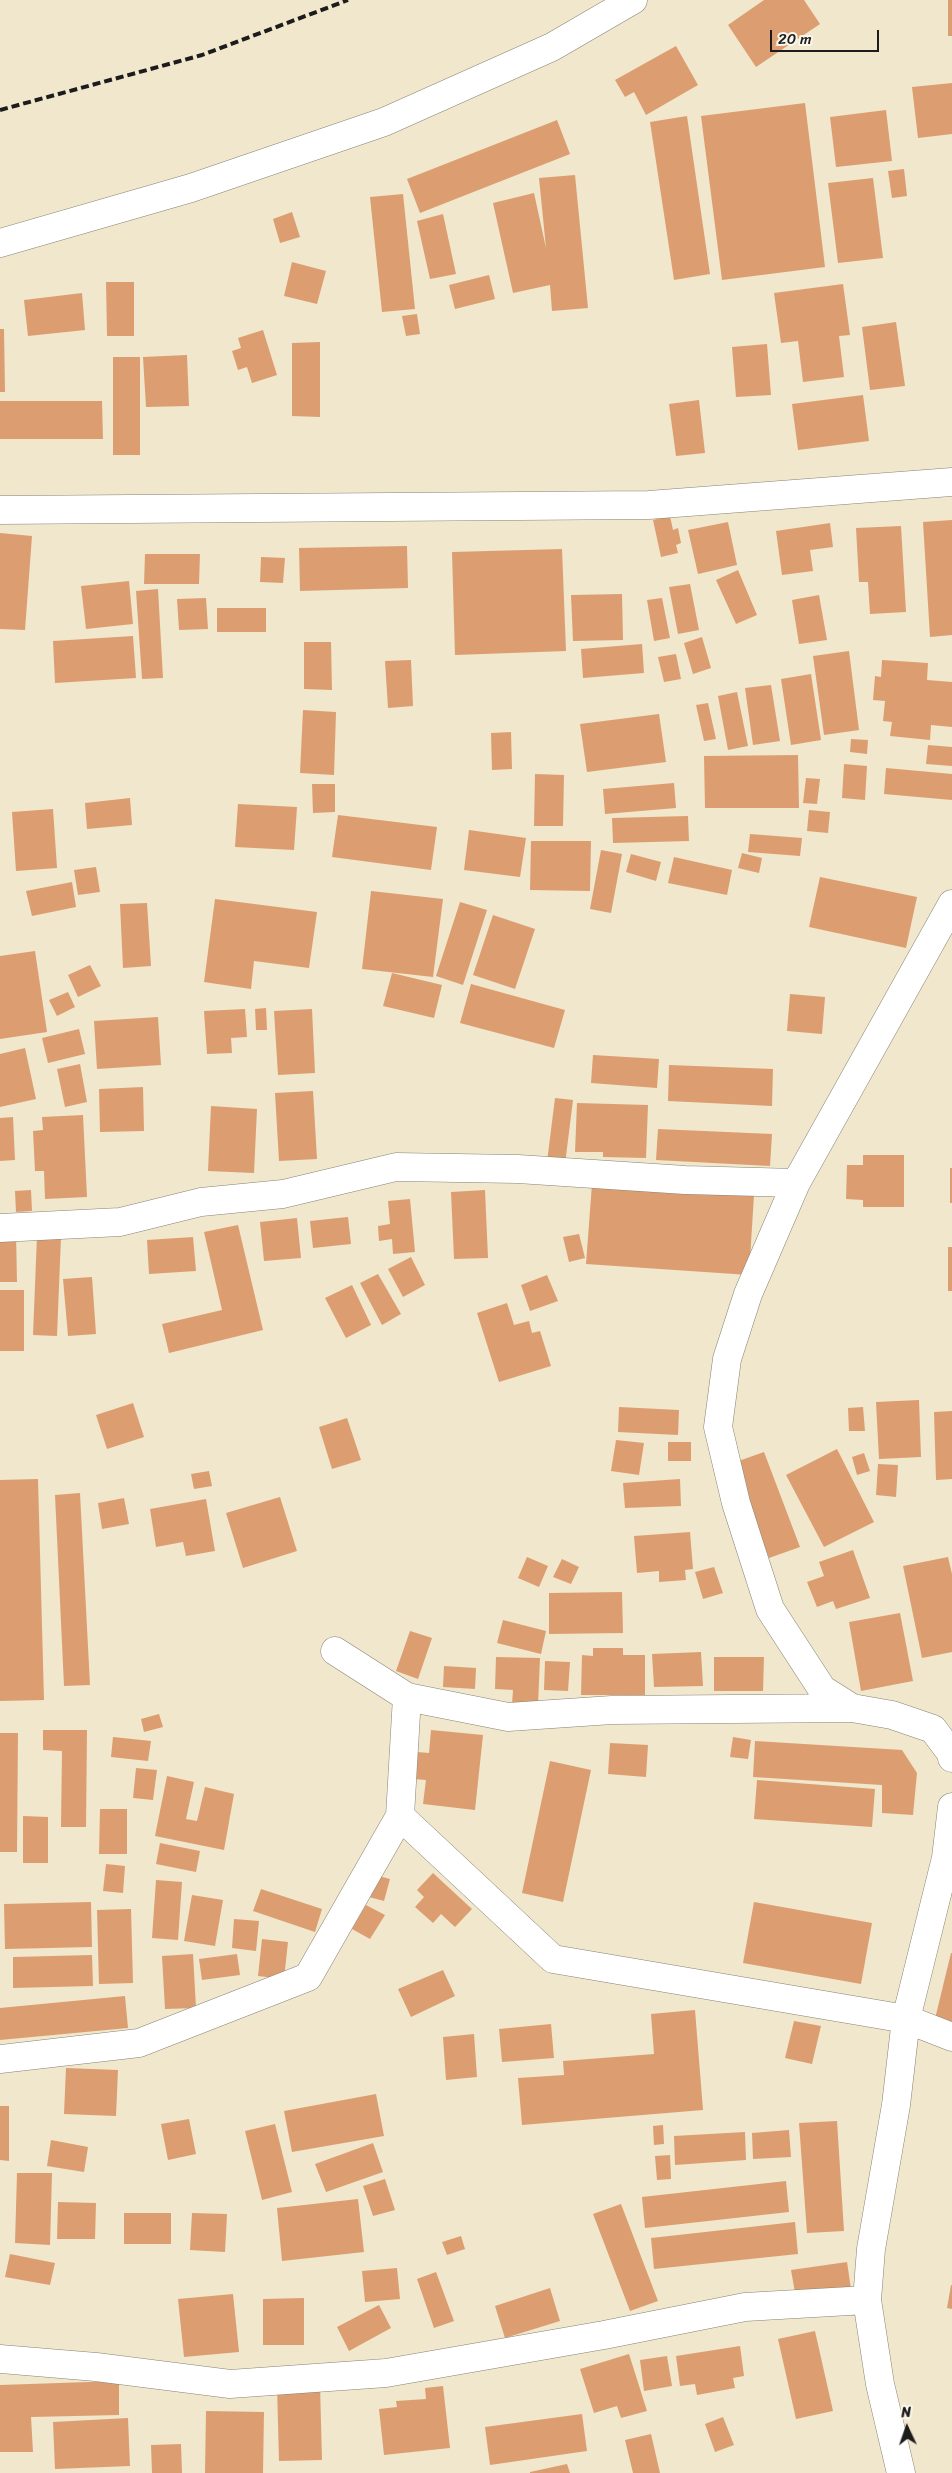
<!DOCTYPE html>
<html>
<head>
<meta charset="utf-8">
<style>
	body { margin:0 }
	#map { position:relative; width:952px; height:2473px; overflow:hidden; background:#f0e7cc; font-family:Sriracha,sans-serif }
	canvas { display:block }
	.north { position:absolute; left:882px; top:2403px; width:50px; height:50px; -webkit-text-stroke:4px #fbf7ec; paint-order:stroke; rotate:357deg; font-size:14px; font-weight:700; line-height:20px; text-align:center; color:#1c1c1c }
	.north::after { content:''; display:block; margin:auto; width:18px; height:22px; background:#1c1c1c; clip-path:polygon(50% 0,100% 100%,50% 72%,0 100%) }
	.scale { position:absolute; left:770px; top:30px; width:109px; height:22px; box-sizing:border-box; border:2px solid #1c1c1c; border-top:0; padding-left:6px; font-size:15px; line-height:18px; white-space:nowrap; color:#1c1c1c; -webkit-text-stroke:4px #fbf7ec; paint-order:stroke }
</style>
</head>
<body>
<div id="map">
<canvas width="952" height="2473"></canvas>
<div class="north">N</div>
<div class="scale">20 m</div>
</div>
<script>
const ctx = document.querySelector('canvas').getContext('2d');
ctx.lineJoin = 'round';
function paint(path, color) { ctx.fillStyle = color; ctx.fill(path, 'evenodd'); }
function trace(path, color, width, dash) { ctx.strokeStyle = color; ctx.lineWidth = width; ctx.lineCap = dash ? 'butt' : 'round'; ctx.setLineDash(dash || []); ctx.stroke(path); }
paint(new Path2D(`
	M764 0H804L820 24 756 67 728 25Z
	M948 0H952V36H948Z
	M676 46 698 85 646 115 634 92 625 97 615 80Z
	M952 83V134L918 138 912 87Z
	M805 103 825 267 722 280 701 116Z
	M886 110 892 161 836 167 830 117Z
	M687 116 710 274 674 280 650 122Z
	M557 120 570 154 420 213 407 179Z
	M904 169 907 196 892 198 888 171Z
	M575 175 588 308 552 311 550 285 513 293 493 203 534 193 546 248 539 178Z
	M873 178 883 258 838 263 828 183Z
	M403 194 415 309 382 312 370 197Z
	M292 212 300 237 280 243 273 219Z
	M443 214 456 274 430 279 417 221Z
	M292 262 326 271 317 304 284 296Z
	M489 275 495 299 455 309 449 285Z
	M106 282H134V336H107Z
	M843 284 850 335 839 336 844 377 803 382 798 341 781 343 774 293Z
	M82 293 85 330 28 336 24 300Z
	M417 314 420 334 406 336 402 316Z
	M896 322 905 386 870 390 862 327Z
	M0 329H4L5 392H0Z
	M263 330 277 375 252 383 247 367 238 370 232 351 241 348 238 338Z
	M320 342V417L292 416V343Z
	M767 344 771 395 736 397 732 347Z
	M187 355 189 406 146 407 143 357Z
	M113 357H140V455H113Z
	M863 395 869 441 798 450 792 404Z
	M699 400 705 453 676 456 669 404Z
	M0 401H102L103 439H0Z
	M670 516 673 530 678 528 681 543 676 545 678 553 661 557 653 520Z
	M952 520V635L930 637 923 522Z
	M728 522 737 565 698 574 688 530Z
	M830 523 833 547 810 550 813 571 782 575 776 531Z
	M901 526 906 612 870 614 868 582H859L856 528Z
	M0 533 32 536 25 630 0 629Z
	M407 546 408 588 300 591 299 548Z
	M562 549 566 651 455 655 452 552Z
	M145 554H200L199 584H144Z
	M261 557 285 558 283 583 260 582Z
	M738 570 757 615 736 624 716 580Z
	M129 581 133 624 86 629 81 586Z
	M690 584 699 630 678 634 669 587Z
	M158 589 163 678 142 679 136 591Z
	M622 594 623 640 573 641 571 595Z
	M819 595 827 640 799 644 792 600Z
	M206 598 208 629 179 630 177 599Z
	M662 598 670 638 654 641 647 600Z
	M217 608H266V632H217Z
	M133 636 136 678 55 683 53 641Z
	M702 637 711 668 693 674 684 643Z
	M304 642H331L332 690 304 689Z
	M642 644 644 673 583 678 581 649Z
	M849 651 859 730 824 735 813 656Z
	M676 654 681 679 664 682 658 657Z
	M411 660 413 706 388 708 385 661Z
	M882 660 928 663 927 680 952 682V727L931 725 930 740 890 736 892 722 883 721 885 701 873 700 875 676 881 677Z
	M811 674 821 740 791 745 781 679Z
	M771 685 780 741 753 745 745 688Z
	M737 692 748 746 728 750 718 696Z
	M708 703 716 739 704 741 696 705Z
	M303 710 336 712 334 775 300 773Z
	M659 714 666 762 587 772 580 724Z
	M511 732 512 769 492 770 491 733Z
	M851 739 868 740 867 754 850 752Z
	M928 745 952 747V766L926 764Z
	M798 755 799 808H705L704 756Z
	M844 764 867 766 865 800 842 798Z
	M886 768 952 774V800L884 794Z
	M535 774 564 775 563 826H534Z
	M806 778 820 779 817 804 803 803Z
	M674 783 676 808 605 814 603 789Z
	M312 784H335V812L313 813Z
	M130 798 132 825 87 829 85 803Z
	M238 804 297 807 294 850 235 847Z
	M53 809 57 868 16 871 12 812Z
	M809 810 830 812 828 833 807 831Z
	M338 815 437 827 431 870 332 857Z
	M688 816 689 841 613 843 612 818Z
	M469 830 526 838 520 877 464 870Z
	M750 834 802 838 800 856 748 852Z
	M531 841H591L590 891 530 890Z
	M601 850 622 854 611 913 590 909Z
	M742 853 762 858 759 873 738 868Z
	M631 854 661 862 656 881 626 872Z
	M674 857 732 870 727 895 668 883Z
	M96 867 100 892 78 895 74 870Z
	M820 877 917 897 906 948 809 927Z
	M72 882 76 907 32 916 26 891Z
	M371 891 443 899 433 977 362 969Z
	M215 899 317 912 309 968 254 961 251 989 204 982Z
	M460 902 487 910 463 985 436 976Z
	M147 903 151 966 123 968 120 904Z
	M493 915 535 929 515 989 473 975Z
	M35 951 47 1032 0 1039V956Z
	M90 965 101 986 78 997 68 975Z
	M392 973 442 985 434 1018 383 1006Z
	M471 984 565 1010 554 1048 460 1023Z
	M68 992 75 1007 57 1016 49 1000Z
	M790 994 825 997 822 1034 787 1031Z
	M266 1008 267 1030H256L255 1009Z
	M245 1009 247 1037 231 1038 232 1053 207 1054 204 1011Z
	M312 1009 315 1073 278 1075 274 1011Z
	M158 1017 161 1065 97 1069 94 1021Z
	M79 1029 85 1054 48 1063 42 1038Z
	M25 1048 36 1099 0 1107V1054Z
	M593 1055 659 1059 657 1088 591 1083Z
	M80 1064 87 1102 65 1107 57 1069Z
	M669 1065 773 1069 772 1106 668 1101Z
	M143 1087 144 1131 100 1132 99 1089Z
	M313 1091 317 1159 279 1161 275 1093Z
	M555 1098 573 1100 565 1164 547 1162Z
	M577 1103 648 1105 646 1158 603 1157V1152H575Z
	M211 1106 257 1109 254 1173 208 1171Z
	M83 1115 87 1197 45 1199 44 1171H35L33 1131 43 1130 42 1117Z
	M13 1117 15 1160 0 1161V1118Z
	M658 1129 772 1134 770 1166 656 1160Z
	M863 1155H904V1207H863V1200L846 1199 847 1165H863Z
	M950 1168H952V1203H950Z
	M592 1184 754 1195 749 1275 586 1264Z
	M31 1190 32 1211 16 1212 15 1191Z
	M485 1190 488 1258 454 1259 451 1192Z
	M410 1199 415 1252 393 1254 392 1239 379 1241 378 1226 390 1224 388 1201Z
	M348 1217 351 1244 313 1248 310 1221Z
	M297 1218 301 1258 264 1261 260 1222Z
	M238 1225 263 1330 169 1353 162 1324 222 1310 204 1232Z
	M0 1233H16L17 1282H0Z
	M579 1234 585 1258 569 1262 563 1237Z
	M37 1236 61 1237 57 1336 33 1335Z
	M193 1237 196 1271 149 1274 147 1240Z
	M948 1247H952V1291H948Z
	M411 1257 425 1285 403 1297 388 1269Z
	M378 1274 401 1314 382 1325 360 1283Z
	M547 1275 558 1301 530 1311 521 1285Z
	M92 1277 96 1334 68 1336 63 1279Z
	M352 1285 371 1325 346 1338 325 1298Z
	M0 1290H24V1351H0Z
	M507 1303 514 1325 529 1321 532 1333 540 1331 551 1366 499 1382 477 1313Z
	M919 1400 921 1457 879 1459 876 1402Z
	M133 1403 144 1437 107 1449 96 1415Z
	M619 1407 679 1410 678 1435 618 1432Z
	M863 1407 865 1431H849L848 1408Z
	M952 1411V1479L936 1480 934 1412Z
	M347 1418 361 1460 332 1469 319 1427Z
	M616 1440 644 1443 639 1475 611 1471Z
	M668 1442H691V1461H668Z
	M837 1449 874 1522 824 1547 786 1475Z
	M764 1452 800 1547 769 1558 733 1463Z
	M864 1453 870 1471 857 1475 852 1457Z
	M878 1464 898 1465 896 1497 876 1495Z
	M209 1471 212 1486 194 1489 191 1474Z
	M38 1479 44 1700 0 1701V1480Z
	M680 1479 681 1506 625 1508 623 1483Z
	M80 1493 90 1685 64 1686 55 1495Z
	M280 1497 297 1551 243 1568 226 1513Z
	M124 1498 129 1524 102 1529 98 1503Z
	M206 1499 215 1551 186 1556 183 1542 156 1547 150 1509Z
	M690 1532 693 1569 685 1570 686 1580 659 1582V1571L637 1573 634 1536Z
	M853 1550 870 1598 836 1609 833 1601 817 1607 807 1582 824 1576 819 1562Z
	M527 1557 548 1566 539 1587 518 1578Z
	M948 1557 952 1574V1652L922 1658 903 1566Z
	M562 1559 579 1567 571 1584 553 1577Z
	M714 1567 723 1593 703 1599 695 1572Z
	M622 1592 623 1633 549 1634V1593Z
	M900 1613 913 1681 861 1691 849 1622Z
	M503 1620 546 1631 541 1654 497 1643Z
	M410 1631 432 1638 418 1679 396 1671Z
	M593 1648H623V1655H645V1695H581L582 1655 593 1656Z
	M701 1652 703 1686 654 1687 652 1654Z
	M496 1657 540 1658 538 1705 512 1704 513 1690 495 1689Z
	M714 1657H764L763 1691H714Z
	M545 1661 570 1662 568 1691 544 1690Z
	M444 1666 476 1668 475 1689 443 1687Z
	M159 1714 163 1727 144 1732 141 1719Z
	M43 1730H87L86 1827H61L62 1751 43 1750Z
	M431 1730 483 1735 475 1810 423 1804 426 1780 414 1779 417 1752 429 1753Z
	M0 1733H18L17 1852H0Z
	M113 1737 151 1741 148 1761 111 1757Z
	M733 1737 751 1740 748 1759 730 1757Z
	M755 1741 902 1750 917 1773 913 1815 882 1813V1785L753 1777Z
	M610 1743 648 1745 646 1777 608 1774Z
	M550 1761 591 1770 563 1902 522 1893Z
	M136 1768 157 1770 153 1800 133 1798Z
	M167 1776 194 1782 186 1819 197 1821 205 1787 234 1794 224 1850 155 1836Z
	M757 1780 875 1789 872 1827 754 1819Z
	M100 1809H127V1854H99Z
	M23 1816 48 1817V1863H23Z
	M160 1843 200 1851 196 1872 156 1864Z
	M106 1864 125 1866 123 1893 103 1891Z
	M433 1873 472 1909 455 1927 441 1914 433 1923 415 1907 424 1897 417 1890Z
	M375 1875 390 1879 384 1901 369 1897Z
	M156 1880 182 1882 178 1940 152 1938Z
	M261 1889 322 1909 315 1932 253 1911Z
	M192 1895 223 1900 215 1946 184 1941Z
	M91 1902 92 1947 5 1949 4 1904Z
	M754 1902 872 1923 861 1984 743 1963Z
	M366 1905 385 1915 370 1939 352 1929Z
	M131 1909 133 1983 99 1984 97 1910Z
	M234 1919 259 1921 256 1951 232 1948Z
	M262 1939 288 1942 284 1979 258 1976Z
	M951 1953H952V2032L933 2027Z
	M193 1954 196 2008 165 2009 162 1956Z
	M237 1954 240 1975 202 1980 199 1959Z
	M92 1955 93 1986 13 1988V1957Z
	M443 1970 455 1996 411 2017 398 1989Z
	M125 1996 128 2028 0 2040V2008Z
	M695 2010 703 2110 522 2125 518 2078 564 2075 563 2061 654 2054 651 2014Z
	M794 2021 821 2026 812 2064 785 2058Z
	M551 2024 554 2058 502 2062 499 2029Z
	M474 2034 477 2077 446 2080 443 2037Z
	M66 2068 118 2070 116 2116 64 2114Z
	M376 2094 384 2136 292 2152 284 2111Z
	M0 2106H9V2161L0 2160Z
	M189 2119 196 2154 168 2160 161 2124Z
	M837 2121 844 2231 807 2233 799 2123Z
	M275 2124 292 2192 262 2200 245 2131Z
	M663 2125 664 2144 654 2145 653 2126Z
	M789 2130 791 2157 753 2159 752 2133Z
	M745 2132 746 2160 675 2165 674 2136Z
	M51 2140 88 2147 84 2172 47 2166Z
	M373 2143 383 2172 326 2192 315 2164Z
	M670 2155 671 2179 657 2180 655 2156Z
	M17 2173H52L50 2245 15 2243Z
	M385 2179 395 2210 373 2216 363 2186Z
	M786 2181 789 2212 645 2228 642 2197Z
	M358 2199 364 2252 282 2261 277 2208Z
	M58 2202 96 2203 95 2239H57Z
	M621 2204 658 2301 630 2311 593 2214Z
	M124 2213H171V2244H124Z
	M192 2213 227 2214 225 2252 190 2250Z
	M795 2222 798 2254 654 2269 651 2238Z
	M461 2236 465 2249 447 2255 442 2242Z
	M10 2254 55 2263 50 2285 5 2277Z
	M847 2262 851 2289 796 2298 791 2270Z
	M397 2268 400 2299 365 2302 362 2271Z
	M436 2272 454 2321 434 2328 417 2279Z
	M951 2285H952V2309L947 2308Z
	M550 2288 560 2321 505 2338 495 2306Z
	M233 2294 239 2352 184 2357 178 2299Z
	M304 2298V2345H263V2299Z
	M379 2305 391 2328 349 2351 337 2327Z
	M815 2331 833 2411 796 2419 778 2339Z
	M740 2346 744 2376 733 2378 735 2388 697 2395 695 2384 680 2386 676 2356Z
	M629 2354 647 2411 621 2418 617 2406 594 2413 580 2369Z
	M667 2356 672 2386 644 2391 640 2360Z
	M119 2381V2415L31 2417 33 2452H0V2385Z
	M320 2385 322 2460 279 2461 277 2386Z
	M443 2386 450 2448 384 2455 379 2409 397 2407 396 2401 426 2399 425 2388Z
	M206 2411 264 2412 263 2473H205Z
	M582 2414 587 2451 490 2465 485 2427Z
	M723 2417 734 2445 715 2452 705 2424Z
	M128 2418 130 2466 55 2469 53 2422Z
	M651 2434 660 2473H633L625 2440Z
	M181 2444 182 2473H152L151 2445Z
	M567 2464 570 2473H530V2472Z`), '#dc9e70');
const minor = new Path2D(`
	M0 243 191 188 384 122 552 47 633 0
	M0 510 649 505 952 482
	M952 904 796 1183 748 1294 727 1359 718 1427 736 1503 770 1609 822 1689 852 1708 892 1715 933 1729 951 1753 952 1758
	M0 1228 120 1222 201 1202 283 1194 396 1167 518 1169 685 1180 796 1183
	M335 1651 407 1697 508 1717 612 1710 852 1708
	M407 1697 400 1816 553 1959 906 2019 952 2037
	M0 2059 139 2043 308 1977 400 1816
	M0 2359 96 2367 230 2384 386 2373 604 2335 745 2307 867 2300
	M901 2473 880 2384 867 2300 871 2249 896 2105 906 2019 946 1858 952 1807`);
trace(minor, '#868274', 29);
trace(minor, '#fff', 28);
trace(new Path2D(`
	M0 110 202 55 348 0`), '#1c1c1c', 4, [8, 4]);
</script>
</body>
</html>
